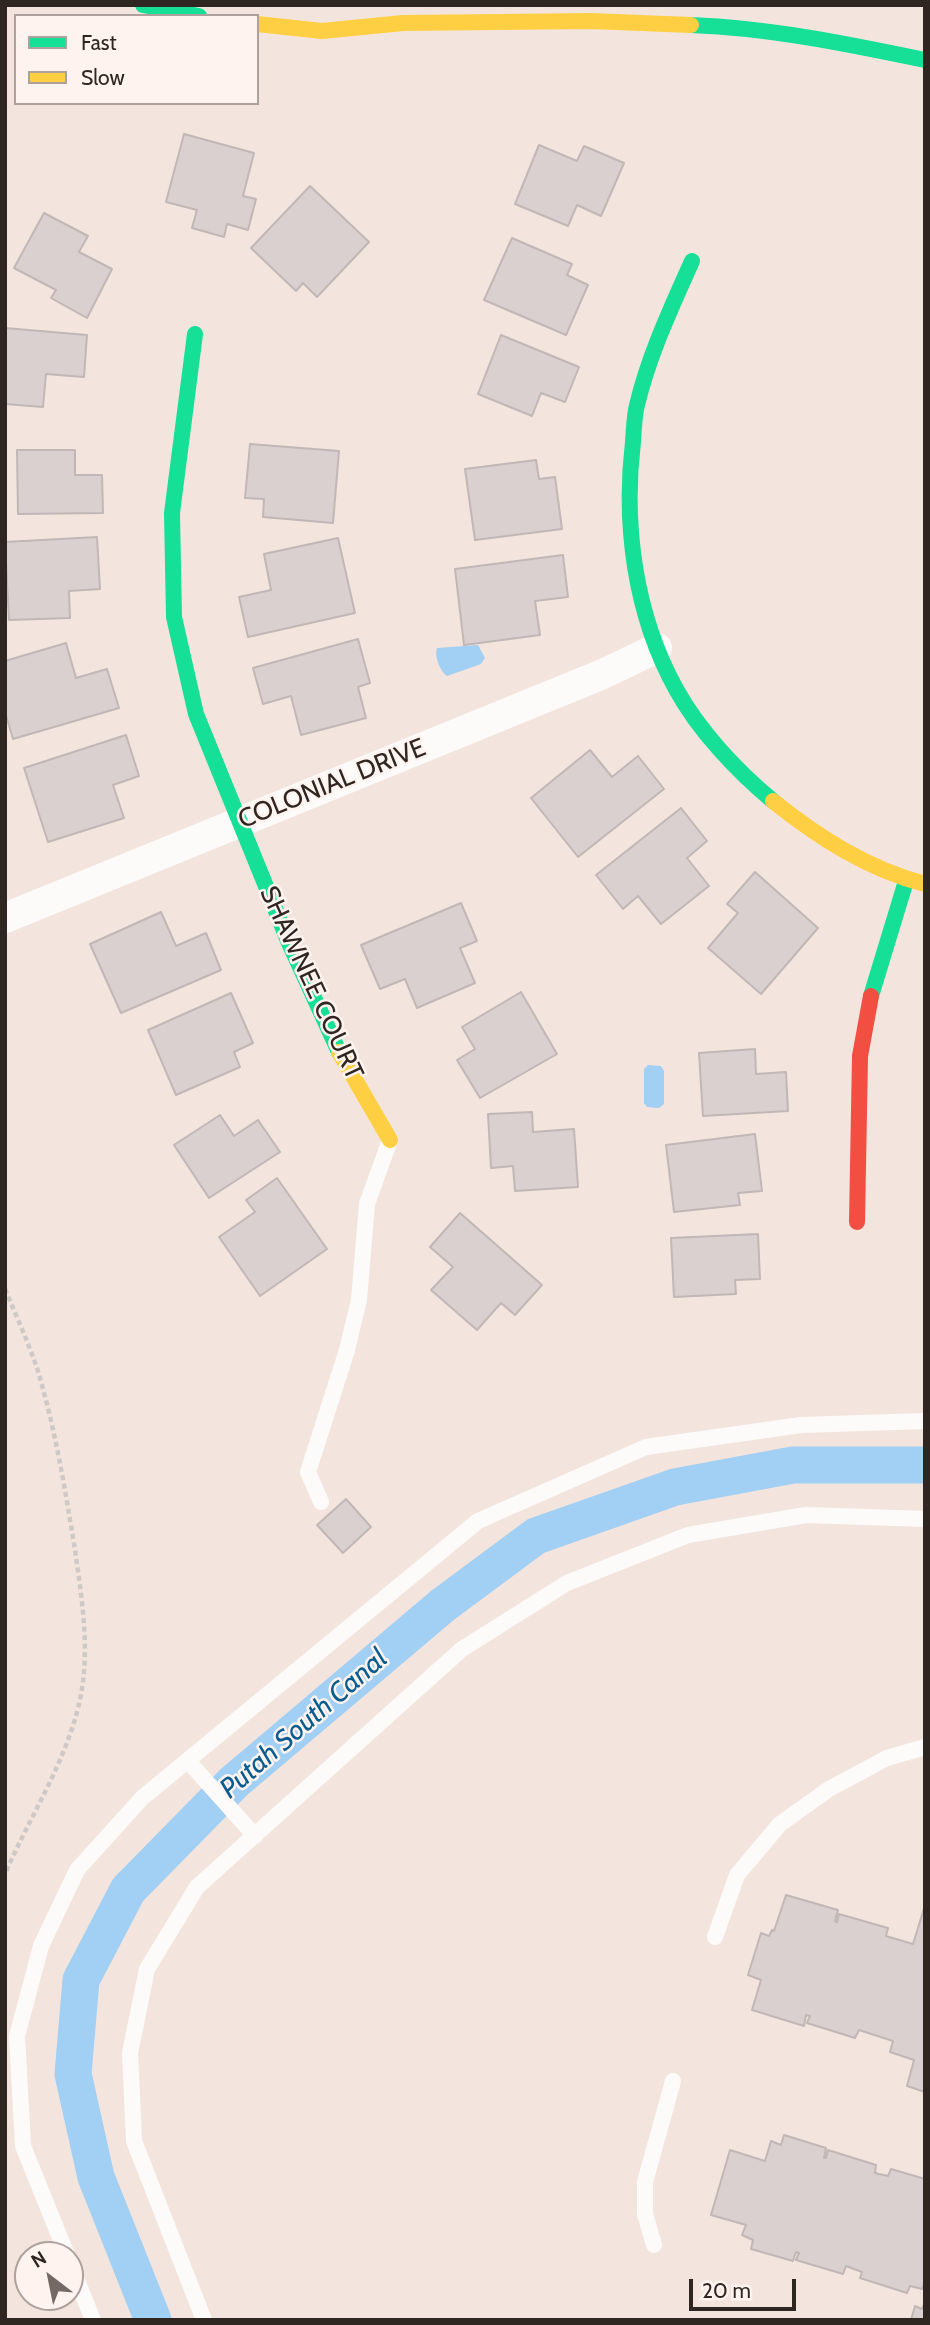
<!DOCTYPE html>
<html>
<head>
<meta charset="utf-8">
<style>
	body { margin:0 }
	#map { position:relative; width:930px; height:2325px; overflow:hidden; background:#f3e5dd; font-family:Cabin,sans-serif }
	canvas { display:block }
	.frame { position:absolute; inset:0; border:7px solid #302621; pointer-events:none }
	.legend { position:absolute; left:14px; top:14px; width:245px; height:91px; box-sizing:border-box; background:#fef3ee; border:2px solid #aca19c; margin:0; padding:9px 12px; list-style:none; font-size:21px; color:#302621 }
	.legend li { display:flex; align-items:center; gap:14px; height:35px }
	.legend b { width:35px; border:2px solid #aca19c }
	.north { position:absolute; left:14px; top:2241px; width:70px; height:70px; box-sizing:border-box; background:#fef3ee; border:2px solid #aca19c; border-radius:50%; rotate:328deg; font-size:19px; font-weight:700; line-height:28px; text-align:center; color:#302621 }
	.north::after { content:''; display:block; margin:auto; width:24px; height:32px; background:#746963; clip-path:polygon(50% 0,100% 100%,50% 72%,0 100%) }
	.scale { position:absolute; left:689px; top:2279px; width:107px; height:32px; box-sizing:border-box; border:4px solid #302621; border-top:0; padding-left:9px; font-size:21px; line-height:24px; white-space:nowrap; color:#302621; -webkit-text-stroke:5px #fef3ee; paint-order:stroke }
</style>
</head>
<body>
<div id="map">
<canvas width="930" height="2325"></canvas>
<div class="frame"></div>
<ul class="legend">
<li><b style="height:9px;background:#16e098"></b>Fast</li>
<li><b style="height:9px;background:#ffcf43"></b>Slow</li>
</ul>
<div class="north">N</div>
<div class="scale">20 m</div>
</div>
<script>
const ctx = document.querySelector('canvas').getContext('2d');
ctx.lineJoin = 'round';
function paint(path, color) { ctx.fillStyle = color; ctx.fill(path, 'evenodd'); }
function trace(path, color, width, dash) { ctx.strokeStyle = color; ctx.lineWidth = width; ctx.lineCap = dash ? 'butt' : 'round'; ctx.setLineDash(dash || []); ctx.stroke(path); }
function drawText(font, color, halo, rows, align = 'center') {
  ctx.font = font + ' Cabin,sans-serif'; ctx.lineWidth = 5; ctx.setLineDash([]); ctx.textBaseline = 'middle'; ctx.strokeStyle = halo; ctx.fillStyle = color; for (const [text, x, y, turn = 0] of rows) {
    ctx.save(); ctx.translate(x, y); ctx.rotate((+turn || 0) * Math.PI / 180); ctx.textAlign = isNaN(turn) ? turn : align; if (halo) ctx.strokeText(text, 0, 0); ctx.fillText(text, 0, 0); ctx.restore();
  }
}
paint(new Path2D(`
	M478 645 485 658 481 664 447 676C440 671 434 656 437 648Z
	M648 1065 661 1066 664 1071V1104L659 1108 647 1107 644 1103V1069Z`), '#a2cff4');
trace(new Path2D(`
	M153 2320 96 2177 73 2074 81 1980 128 1890 234 1782 443 1605 536 1536 675 1487 793 1465H925`), '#a2cff4', 37);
const building = new Path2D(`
	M184 134 254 153 243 196 256 199 248 230 227 224 224 237 192 228 197 210 166 202Z
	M539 145 577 161 584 146 624 163 601 216 577 205 568 226 515 204Z
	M310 186 369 242 317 297 303 283 296 291 251 248Z
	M44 213 88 236 79 252 112 269 87 318 51 298 56 290 14 268Z
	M512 238 572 264 567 275 588 285 566 335 484 300Z
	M5 328 87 335 84 377 46 374 43 407 5 404Z
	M501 335 579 367 565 402 541 393 532 416 478 394Z
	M250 444 339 451 333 523 263 517 264 499 245 498Z
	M17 450H75V475H102L103 513 18 514Z
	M536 460 539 479 555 477 562 529 475 540 465 469Z
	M97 537 100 589 69 591 70 618 9 620 5 542Z
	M338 538 355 613 248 637 239 597 271 590 264 554Z
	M563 555 568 597 535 601 540 635 464 645 455 569Z
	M358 639 370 683 358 687 366 718 301 735 291 696 263 704 253 668Z
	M66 643 76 678 107 669 119 708 13 739 5 712V661Z
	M126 735 139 776 113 785 124 818 48 842 24 768Z
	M590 750 612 777 638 756 664 789 578 857 531 798Z
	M681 808 707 841 687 858 709 886 661 924 638 896 623 909 596 875Z
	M755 872 818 928 761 994 708 948 738 913 727 904Z
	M461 903 477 941 460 948 475 983 417 1008 405 979 380 989 361 945Z
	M161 912 176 946 206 933 221 970 121 1013 90 944Z
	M521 992 557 1054 480 1098 457 1060 475 1049 462 1027Z
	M231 993 253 1043 234 1052 240 1067 176 1095 148 1030Z
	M755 1049 756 1074 786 1072 788 1111 703 1116 699 1053Z
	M532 1112 533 1132 574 1129 578 1187 515 1191 513 1166 491 1168 488 1114Z
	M220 1115 234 1136 258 1120 280 1152 209 1198 174 1145Z
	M755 1134 762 1191 738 1193 740 1205 674 1212 666 1145Z
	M277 1178 327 1249 260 1296 219 1237 255 1212 246 1200Z
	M460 1213 542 1285 515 1315 501 1303 477 1330 431 1290 453 1267 430 1247Z
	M758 1234 760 1279 735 1280 736 1294 674 1297 671 1238Z
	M346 1499 371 1527 343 1553 317 1525Z
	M786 1895 838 1910 835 1921 837 1922 839 1914 888 1928 886 1936 913 1944 925 1905V2092L907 2086 914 2060 890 2052 893 2041 859 2030 855 2038 807 2023 810 2016 806 2015 804 2026 752 2010 761 1980 748 1975 761 1933 769 1936 772 1930 774 1931Z
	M784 2135 826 2148 824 2158H826L828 2150 876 2165 875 2173 888 2176 891 2169 925 2179V2282L922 2289 910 2286 907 2293 860 2278 862 2272 846 2266 843 2274 796 2260 799 2253 796 2252 793 2261 751 2249 753 2240 742 2235 746 2225 711 2215 730 2150 765 2161 771 2141 781 2145Z
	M925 2301V2320H911L915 2306 922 2309Z`);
paint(building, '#d9d0cf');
trace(building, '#c1b7b6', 2);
trace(new Path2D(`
	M5 1289C16 1315 28 1342 37 1368 55 1427 65 1489 75 1550 82 1600 91 1653 79 1704 65 1764 29 1818 5 1874`), '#cec9c6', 4.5, [5, 3.5]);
trace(new Path2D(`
	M321 1502 308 1472 347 1350 359 1300 367 1204 390 1140
	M188 1761 255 1836
	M715 1937 737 1875 780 1824 829 1789 887 1758 925 1747
	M654 2245 645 2214V2182L673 2081
	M67 2255 23 2146 17 2036 41 1946 77 1870 142 1798 478 1521 646 1447 801 1425 925 1421
	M70 2263 93 2320
	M204 2320 134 2141 130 2053 147 1969 197 1887 462 1649 567 1583 688 1535 806 1515 925 1519`), '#fdfbfa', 16);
trace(new Path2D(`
	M5 918 603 674 657 648`), '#fdfbfa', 30);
trace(new Path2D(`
	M143 5 199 16
	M691 25C770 28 848 44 925 60
	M692 261C671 308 649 355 637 405 634 417 634 429 633 442 623 525 635 615 676 689 699 731 737 771 773 801
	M195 334 172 513 174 617 196 714 289 943 339 1052
	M871 996 906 881`), '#16e098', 16);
trace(new Path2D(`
	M257 24 322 31 403 23 591 21 691 25
	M773 801C819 838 868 869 925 884
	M339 1052 390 1140`), '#ffcf43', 16);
trace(new Path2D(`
	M857 1222 860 1056 871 996`), '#f24e42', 16);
drawText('26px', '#302621', '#fef3ee', [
	["COLONIAL DRIVE",332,784,-22],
	["SHAWNEE COURT",311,983,65]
]);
drawText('italic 28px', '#085c90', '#fef3ee', [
	["Putah South Canal",304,1724,-41]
]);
</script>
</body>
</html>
